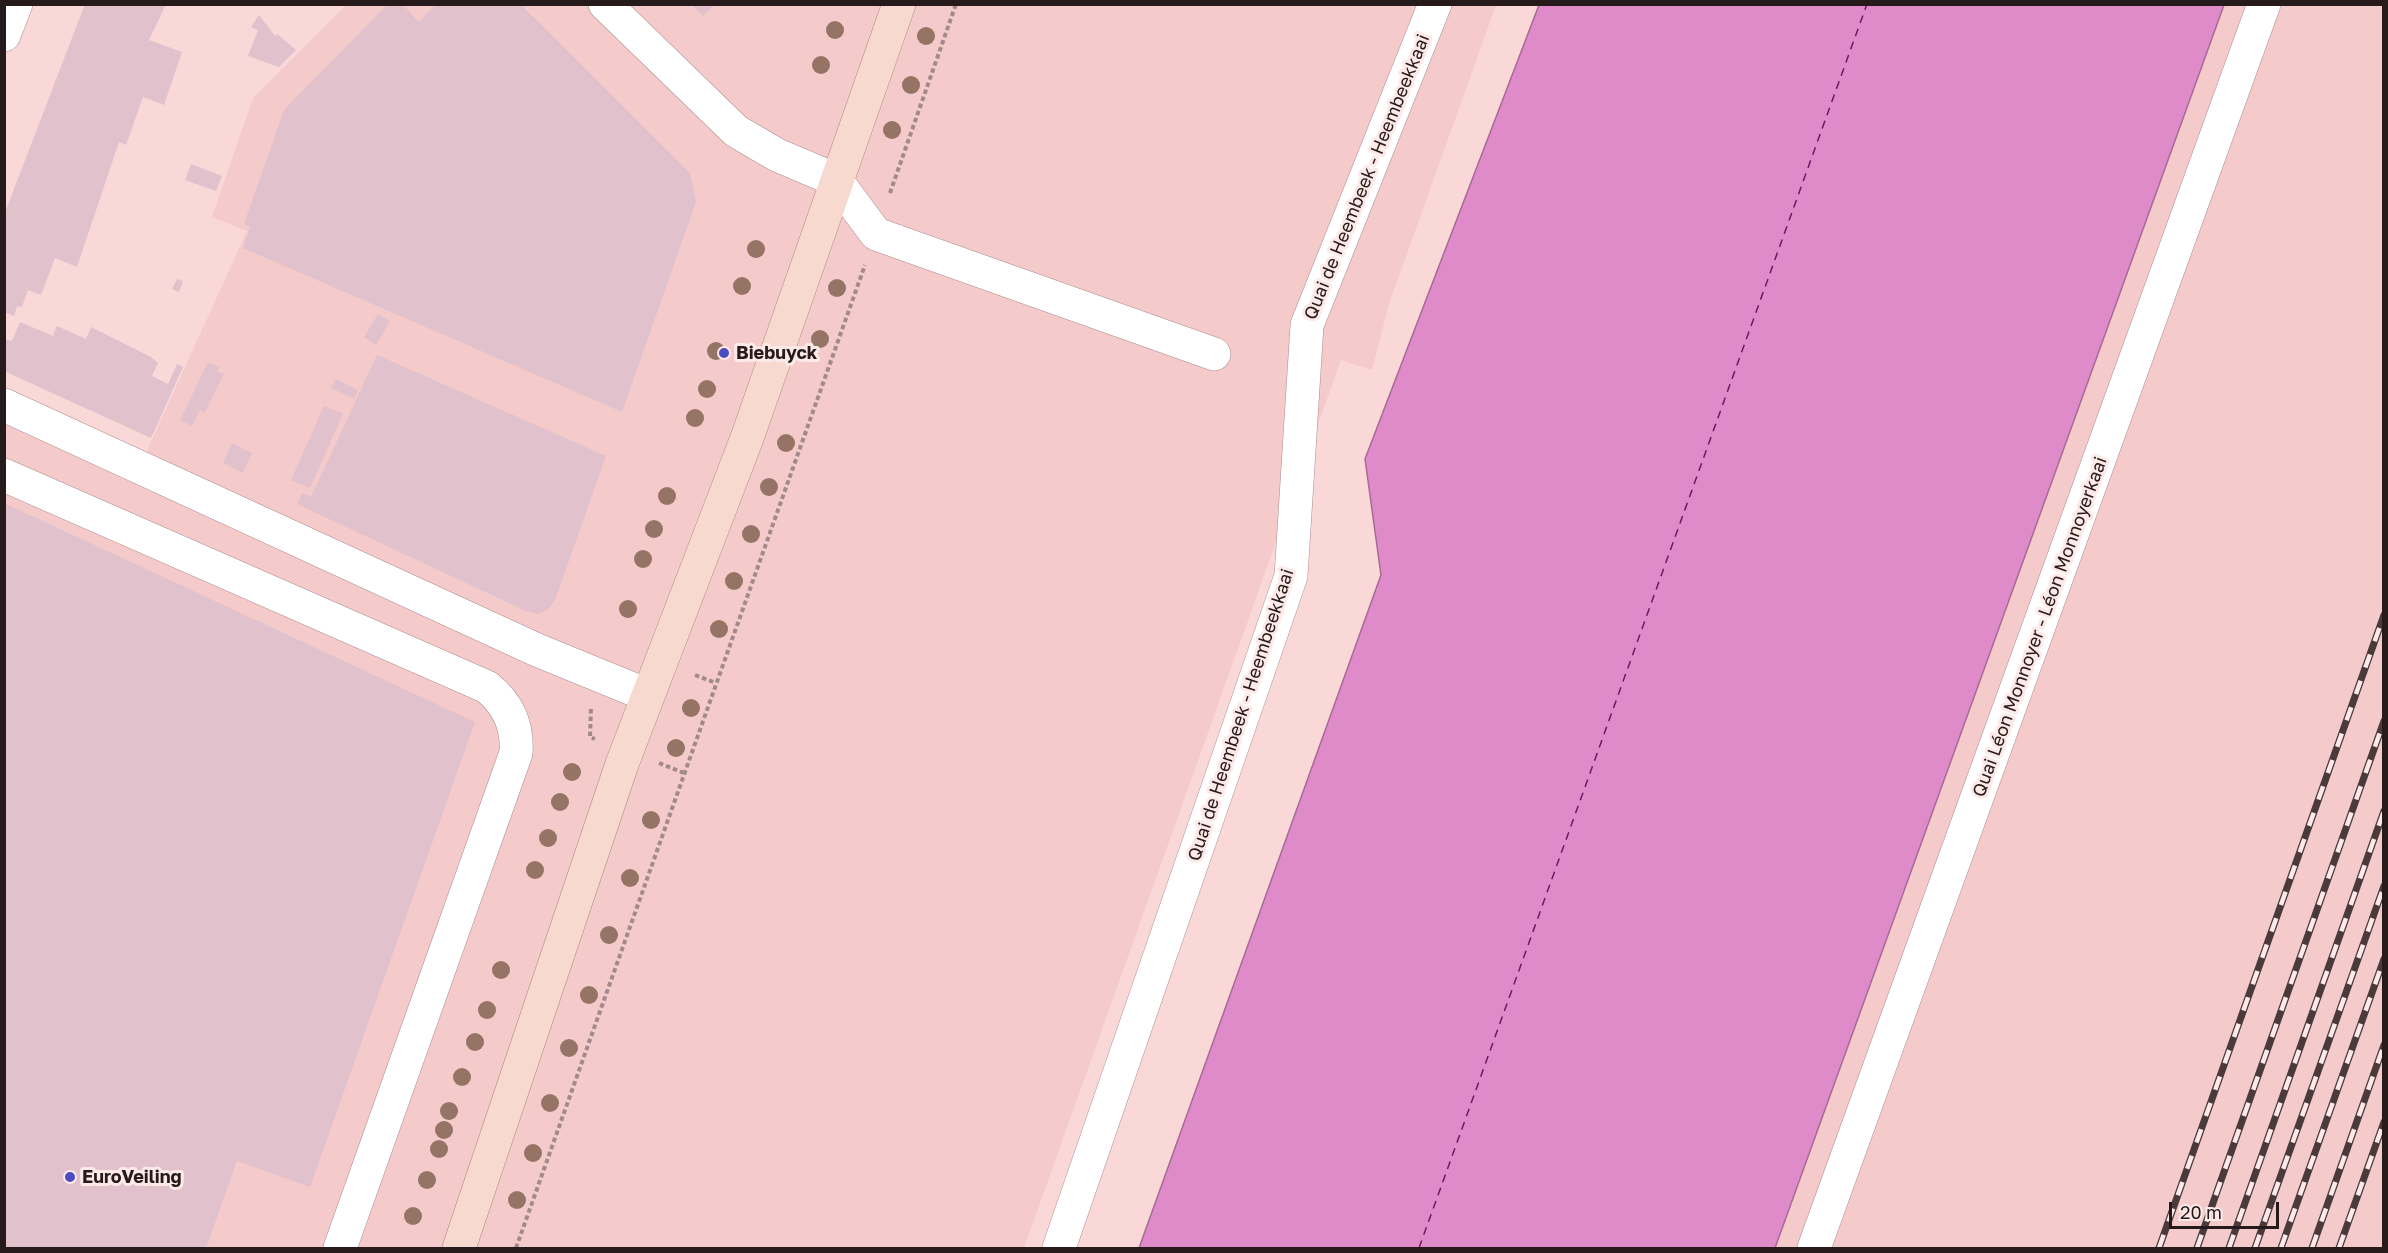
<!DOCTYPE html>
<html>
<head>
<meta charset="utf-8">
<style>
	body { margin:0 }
	#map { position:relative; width:2388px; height:1253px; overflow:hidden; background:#fad8d8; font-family:"Golos Text",sans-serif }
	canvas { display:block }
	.frame { position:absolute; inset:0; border:6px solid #261a1a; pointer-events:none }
	.scale { position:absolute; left:2169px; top:1202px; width:110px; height:27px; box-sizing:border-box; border:3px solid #261a1a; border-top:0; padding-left:8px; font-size:18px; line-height:21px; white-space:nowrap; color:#261a1a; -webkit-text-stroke:4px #fee9e9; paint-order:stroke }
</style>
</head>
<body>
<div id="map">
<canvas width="2388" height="1253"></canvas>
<div class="frame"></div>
<div class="scale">20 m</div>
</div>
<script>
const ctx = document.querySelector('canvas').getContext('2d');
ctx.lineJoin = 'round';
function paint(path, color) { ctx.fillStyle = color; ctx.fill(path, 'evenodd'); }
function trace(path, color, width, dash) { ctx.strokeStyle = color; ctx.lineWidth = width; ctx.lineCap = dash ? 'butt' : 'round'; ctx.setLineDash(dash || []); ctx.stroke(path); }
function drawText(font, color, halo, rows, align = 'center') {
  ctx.font = font + ' "Golos Text",sans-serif'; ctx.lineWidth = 6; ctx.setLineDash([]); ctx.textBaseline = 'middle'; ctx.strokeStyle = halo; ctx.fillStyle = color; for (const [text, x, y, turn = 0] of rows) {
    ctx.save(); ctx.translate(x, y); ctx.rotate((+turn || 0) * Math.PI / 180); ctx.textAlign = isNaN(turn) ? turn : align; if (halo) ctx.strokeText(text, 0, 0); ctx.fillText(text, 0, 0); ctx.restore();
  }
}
paint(new Path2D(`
	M346 5H1496L1389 304 1372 370 1341 360 1024 1248H5V406L139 468 247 231 212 217 253 98Z
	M2224 5H2383V1248H1775Z`), '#f5cacb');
const water = new Path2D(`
	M1539 5H2224L1775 1248H1139L1381 575 1365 459Z`);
paint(water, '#df8bca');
trace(water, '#a86995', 1.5);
trace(new Path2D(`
	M1419 1248 1867 4`), '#781466', 1.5, [8, 6]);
paint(new Path2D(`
	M85 4H166L149 40 182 52 164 105 143 97 126 145 119 142 77 267 55 258 41 295 28 290 22 307 17 306 14 316 4 312V215Z
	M388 4H402L419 22 436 4H520L690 173 696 202 622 412 243 248 250 227 244 224 284 110Z
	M691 4H715L703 16Z
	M259 15 275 36 277 34 296 50 279 67 248 56 258 30 251 27Z
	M191 164 222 176 216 191 185 180Z
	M177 279 183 281 179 292 172 289Z
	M378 314 390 321 376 345 364 337Z
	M20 322 53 336 57 326 86 339 91 327 151 357 158 363 152 376 168 384 177 364 183 367 151 438 4 371V341L5 339 12 341Z
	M377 355 606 456 555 600 547 610 538 614 528 612 297 504 302 493 311 497Z
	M208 362 220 367 217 371 224 374 205 413 200 410 192 426 180 420Z
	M336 379 358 390 354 399 331 388Z
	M324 406 343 414 310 488 291 480Z
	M232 443 252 453 243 473 223 463Z
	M4 503 475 722 310 1187 237 1161 206 1248H4Z`), '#e1c1cb');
const minor = new Path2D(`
	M605 4 736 131 777 155 836 180 876 234 1214 354
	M4 35 16 4
	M4 405 537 650 647 695
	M4 475 487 687C508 704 518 726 516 753L340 1248
	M1059 1248 1291 576 1307 325 1435 4
	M1814 1248 2264 4`);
const major = new Path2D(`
	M459 1248 622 764 747 438 899 4`);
trace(minor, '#ac8c8d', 34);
trace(major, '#ab857c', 34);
trace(new Path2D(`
	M890 193 956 4
	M695 675 716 683
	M591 709 590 737 595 739
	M659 763 684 773
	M516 1248 865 265`), '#a38a8a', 4, [4.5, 3]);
trace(minor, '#fff', 33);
trace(major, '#f8d9d0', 33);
const rail = new Path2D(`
	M2159 1248 2384 615
	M2197 1248 2384 721
	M2229 1248 2384 811
	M2255 1248 2384 886
	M2281 1248 2384 959
	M2312 1248 2384 1045
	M2339 1248 2384 1122`);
trace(rail, '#4a3a3a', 7);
trace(rail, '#fee9e9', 4.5, [14]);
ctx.fillStyle = '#967465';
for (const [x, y] of [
	[835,30],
	[926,36],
	[821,65],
	[911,85],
	[892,130],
	[756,249],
	[742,286],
	[837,288],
	[820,339],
	[716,351],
	[707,389],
	[695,418],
	[786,443],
	[769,487],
	[667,496],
	[654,529],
	[751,534],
	[643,559],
	[734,581],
	[628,609],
	[719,629],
	[691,708],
	[676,748],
	[572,772],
	[560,802],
	[651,820],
	[548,838],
	[535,870],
	[630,878],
	[609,935],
	[501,970],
	[589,995],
	[487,1010],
	[475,1042],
	[569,1048],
	[462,1077],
	[550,1103],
	[449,1111],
	[444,1130],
	[439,1149],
	[533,1153],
	[427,1180],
	[517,1200],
	[413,1216]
]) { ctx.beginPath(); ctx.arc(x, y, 9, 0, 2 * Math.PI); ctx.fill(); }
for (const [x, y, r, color] of [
	[724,353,6,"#4c4cc2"],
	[70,1177,6,"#4c4cc2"]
]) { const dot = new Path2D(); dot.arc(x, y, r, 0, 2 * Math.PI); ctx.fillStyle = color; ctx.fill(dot); trace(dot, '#fee9e9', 2); }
drawText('18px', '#261a1a', '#fee9e9', [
	["Quai de Heembeek - Heembeekkaai",1367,177,-68],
	["Quai Léon Monnoyer - Léon Monnoyerkaai",2040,627,-70],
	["Quai de Heembeek - Heembeekkaai",1241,715,-72]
]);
drawText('bold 18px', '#261a1a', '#fee9e9', [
	["Biebuyck",736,353],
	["EuroVeiling",82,1177]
], 'left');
</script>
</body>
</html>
